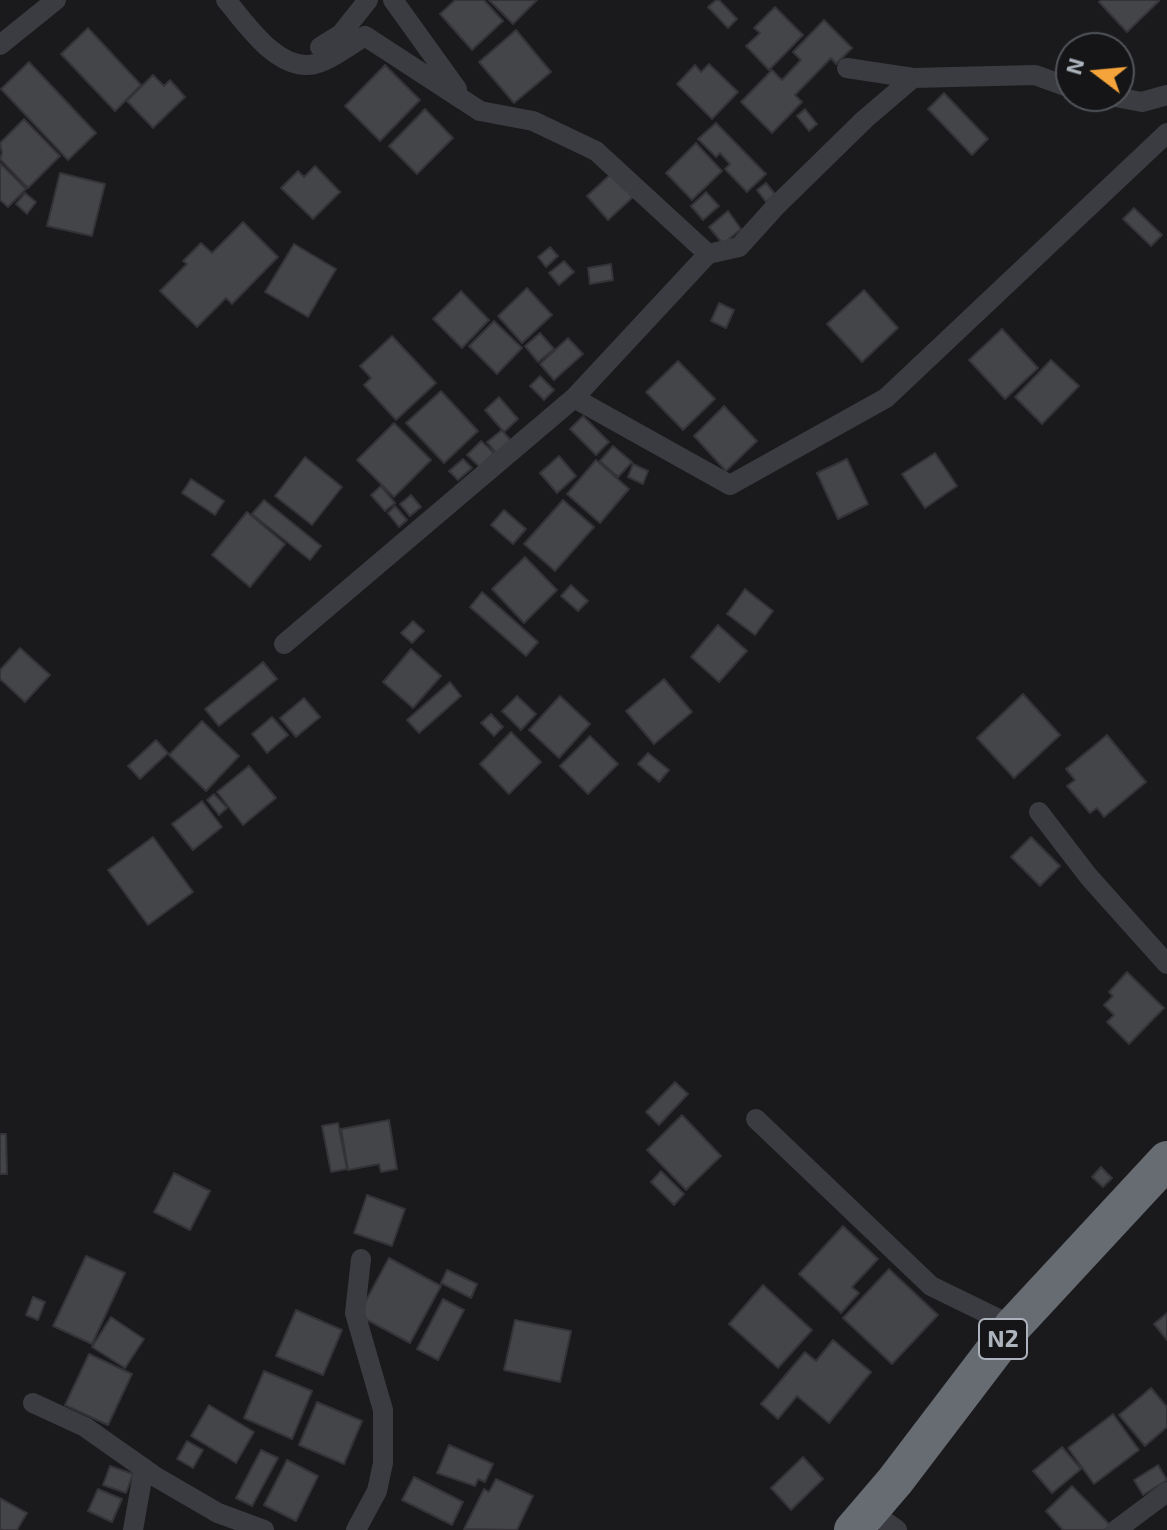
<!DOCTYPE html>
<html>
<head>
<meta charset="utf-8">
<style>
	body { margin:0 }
	#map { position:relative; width:1167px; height:1530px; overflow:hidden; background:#1a1a1c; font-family:"Exo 2",sans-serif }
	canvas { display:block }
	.north { position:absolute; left:1055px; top:32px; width:80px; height:80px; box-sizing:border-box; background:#151517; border:2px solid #515459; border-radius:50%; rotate:286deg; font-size:22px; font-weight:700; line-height:32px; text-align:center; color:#acb3bc }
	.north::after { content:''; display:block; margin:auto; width:28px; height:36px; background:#f4a43a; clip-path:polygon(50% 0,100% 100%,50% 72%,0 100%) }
</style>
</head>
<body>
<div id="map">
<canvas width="1167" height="1530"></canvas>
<div class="north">N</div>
</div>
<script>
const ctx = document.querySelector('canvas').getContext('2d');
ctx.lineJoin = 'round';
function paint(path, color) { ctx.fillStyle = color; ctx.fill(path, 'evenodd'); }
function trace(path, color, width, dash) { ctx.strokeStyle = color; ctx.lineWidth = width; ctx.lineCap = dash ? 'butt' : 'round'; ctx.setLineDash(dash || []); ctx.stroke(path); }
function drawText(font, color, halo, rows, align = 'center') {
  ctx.font = font + ' "Exo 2",sans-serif'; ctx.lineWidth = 6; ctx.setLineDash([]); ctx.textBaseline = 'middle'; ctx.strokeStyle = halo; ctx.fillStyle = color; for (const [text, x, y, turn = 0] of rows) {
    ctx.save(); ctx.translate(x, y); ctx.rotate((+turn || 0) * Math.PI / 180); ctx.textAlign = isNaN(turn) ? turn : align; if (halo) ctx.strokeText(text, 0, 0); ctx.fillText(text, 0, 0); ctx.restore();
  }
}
const building = new Path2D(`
	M455 0H484L503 21 472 50 440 14Z
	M489 0H537L513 24Z
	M716 0H719L737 19 728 28 708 7Z
	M1101 0H1158L1159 1 1127 32 1099 2Z
	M775 7 803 35 769 70 746 46 760 33 754 28Z
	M824 20 852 48 836 64 831 58 795 95 802 102 772 133 741 102 772 70 782 80 801 60 793 52Z
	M88 28 141 85 115 111 61 54Z
	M516 30 551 72 514 103 479 62Z
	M29 62 96 133 68 160 1 89Z
	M709 64 738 92 712 119 677 84 695 65 701 72Z
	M385 65 420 100 380 141 345 106Z
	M153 75 164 86 170 80 185 97 153 128 127 101Z
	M944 93 988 139 972 155 928 109Z
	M425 109 453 138 417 174 389 146Z
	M805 109 817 124 809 131 797 116Z
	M24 119 60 156 28 188 0 159 2 153 0 143Z
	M716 123 766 174 747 192 725 169 730 164 720 153 716 157 698 139Z
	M696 143 722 171 692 200 666 173Z
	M0 163 26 189 8 207 0 200Z
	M315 166 340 192 313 219 281 188 298 171 304 177Z
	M60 173 105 184 92 236 47 226Z
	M612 173 633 197 608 220 587 196Z
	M766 183 775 194 766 202 757 190Z
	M706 192 719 206 703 220 691 206Z
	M25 193 36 202 27 214 16 204Z
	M1134 208 1162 235 1151 246 1123 219Z
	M728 211 741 229 723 244 709 227Z
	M243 222 278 257 232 304 226 298 197 327 160 291 187 264 183 261 201 243 212 253Z
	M294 244 336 269 308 317 265 292Z
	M550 247 558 256 546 267 538 257Z
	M564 261 574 272 559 285 549 273Z
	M611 264 613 280 590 284 588 268Z
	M527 288 552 315 522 343 498 316Z
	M864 290 898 328 862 362 827 324Z
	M461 291 489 320 462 348 433 319Z
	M719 303 734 310 726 328 711 321Z
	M494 321 522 348 497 374 469 346Z
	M1002 329 1038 368 1005 399 969 360Z
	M540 333 554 349 538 362 525 346Z
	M392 336 436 383 396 420 364 385 371 378 360 366Z
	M568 338 583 354 554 380 540 364Z
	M1051 360 1079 386 1042 424 1015 397Z
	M678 361 715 399 683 430 646 392Z
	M540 376 554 390 544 400 530 386Z
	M441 391 478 431 444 463 406 423Z
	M499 397 518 419 504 432 485 410Z
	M724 406 757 441 726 471 694 436Z
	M583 416 609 442 596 455 570 429Z
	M394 423 431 460 394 497 357 460Z
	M502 430 512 442 497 454 487 442Z
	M481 441 494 453 480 467 467 455Z
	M613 446 632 462 618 477 600 461Z
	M935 453 957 486 925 508 902 474Z
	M559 456 576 476 557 493 540 473Z
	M305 457 342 487 312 525 275 496Z
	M463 459 472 468 458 480 449 471Z
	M847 459 868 504 838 519 817 473Z
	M596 460 629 489 600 523 567 494Z
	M633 464 648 471 643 484 628 477Z
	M191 479 224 501 215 515 182 493Z
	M381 486 395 503 385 511 371 495Z
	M411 495 421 507 410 516 400 504Z
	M264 500 321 546 310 560 252 514Z
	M563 500 594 527 555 571 524 544Z
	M395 506 407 520 399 527 388 513Z
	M504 510 526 529 513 544 491 525Z
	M247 512 285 544 250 587 212 555Z
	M525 557 557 590 524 623 492 589Z
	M571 585 588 601 578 611 561 596Z
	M745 589 773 611 755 635 727 614Z
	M482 592 538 642 526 656 470 607Z
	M413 621 424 631 412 643 401 633Z
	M718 625 747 651 719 682 691 657Z
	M20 648 50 675 25 702 0 679V670Z
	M411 649 441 676 413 708 383 682Z
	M263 662 277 679 219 726 205 709Z
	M664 679 692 712 654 744 626 711Z
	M450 682 461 696 419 733 407 720Z
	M1023 694 1060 735 1014 778 977 738Z
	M517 696 536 714 521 730 502 711Z
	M560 696 590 724 559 758 529 730Z
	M304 698 320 717 296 737 280 718Z
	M491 714 503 727 494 736 481 723Z
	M272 717 288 735 267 753 252 734Z
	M202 721 239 756 206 791 169 755Z
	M511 732 541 762 509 794 480 764Z
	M1107 735 1146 782 1104 817 1097 808 1090 813 1067 786 1075 780 1066 769Z
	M590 736 618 764 588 794 560 766Z
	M156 740 168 753 140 779 128 766Z
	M648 753 669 770 659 782 638 764Z
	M249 766 276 798 243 825 217 792Z
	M214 794 227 808 219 815 207 800Z
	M202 801 222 827 193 850 172 824Z
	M153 837 193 892 148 925 108 870Z
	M1031 837 1060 866 1040 886 1011 857Z
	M1127 972 1164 1008 1129 1044 1107 1022 1114 1015 1104 1005 1113 996 1109 992Z
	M675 1082 688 1094 659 1125 646 1112Z
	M682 1115 721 1156 686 1190 647 1150Z
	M389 1120 397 1169 381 1172 379 1164 348 1170 341 1129Z
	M338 1123 347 1169 331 1172 322 1126Z
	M0 1134H6L7 1174H0Z
	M1101 1167 1112 1178 1103 1187 1092 1177Z
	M661 1171 684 1194 674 1205 651 1182Z
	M174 1173 210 1191 190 1230 154 1212Z
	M367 1195 405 1209 392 1246 354 1233Z
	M843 1226 878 1259 852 1287 859 1293 841 1313 799 1274Z
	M86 1256 125 1273 92 1344 53 1326Z
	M389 1258 441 1286 410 1343 358 1315Z
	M889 1269 938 1315 892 1364 843 1318Z
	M447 1270 477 1284 471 1298 441 1283Z
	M763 1285 812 1330 778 1368 729 1324Z
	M33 1297 45 1302 38 1320 26 1315Z
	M443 1299 464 1310 438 1360 417 1349Z
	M296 1310 342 1330 323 1375 276 1356Z
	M1167 1313V1340L1154 1324Z
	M111 1317 144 1339 125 1368 92 1347Z
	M515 1320 571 1331 560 1382 504 1370Z
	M833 1340 871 1372 829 1423 797 1396 778 1419 761 1404 805 1352 816 1361Z
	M89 1354 132 1374 108 1425 65 1405Z
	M264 1371 312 1391 292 1439 244 1418Z
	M1151 1388 1167 1407V1427L1145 1446 1119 1415Z
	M317 1402 362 1421 344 1464 299 1445Z
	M209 1405 254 1432 236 1463 191 1436Z
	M1113 1414 1139 1450 1094 1484 1068 1448Z
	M187 1441 203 1450 193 1468 177 1459Z
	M449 1445 493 1464 485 1482 478 1479 475 1486 437 1473Z
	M1062 1447 1081 1469 1052 1493 1033 1471Z
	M261 1450 278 1458 252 1506 236 1498Z
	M803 1457 823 1479 791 1510 771 1488Z
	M287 1460 318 1476 296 1521 264 1505Z
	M1158 1465 1167 1480 1143 1495 1134 1480Z
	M110 1466 133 1474 126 1493 103 1485Z
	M414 1477 463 1502 452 1525 402 1500Z
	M496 1479 533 1496 517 1530 464 1529 484 1489 489 1492Z
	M1072 1486 1110 1525 1105 1530H1063L1046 1511Z
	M98 1489 122 1499 112 1522 88 1511Z
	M0 1498 27 1513 17 1530H0Z`);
paint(building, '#444549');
trace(building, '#343438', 2);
trace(new Path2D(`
	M226 0C246 23 278 73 315 64 329 61 352 44 365 36L480 111 533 121 596 151 708 254 574 398 730 485 886 398 1167 133
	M393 0 457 89
	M0 45 56 0
	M320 47 341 34 368 0
	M847 68 913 78 1035 75 1071 88
	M1110 96 1142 102 1167 95
	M708 254 739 247 777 205 865 119 913 78
	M284 644 574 398
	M1039 812 1089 877 1167 964
	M756 1119 931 1286 1013 1326
	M33 1403 85 1427 156 1477 218 1513 264 1530
	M869 1510 897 1530
	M133 1530 144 1468
	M356 1530 377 1491 383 1463V1410L355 1313 361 1259
	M1116 1530 1167 1492`), '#3b3c41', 20);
trace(new Path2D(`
	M853 1530 895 1481 1013 1326 1167 1160`), '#676b72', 38);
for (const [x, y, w] of [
	[1003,1339,48]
]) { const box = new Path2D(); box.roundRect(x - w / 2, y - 20, w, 40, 6); ctx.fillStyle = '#151517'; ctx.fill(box); trace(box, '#acb3bc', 2); }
drawText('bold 24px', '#acb3bc', null, [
	["N2",1003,1339]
]);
</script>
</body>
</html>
